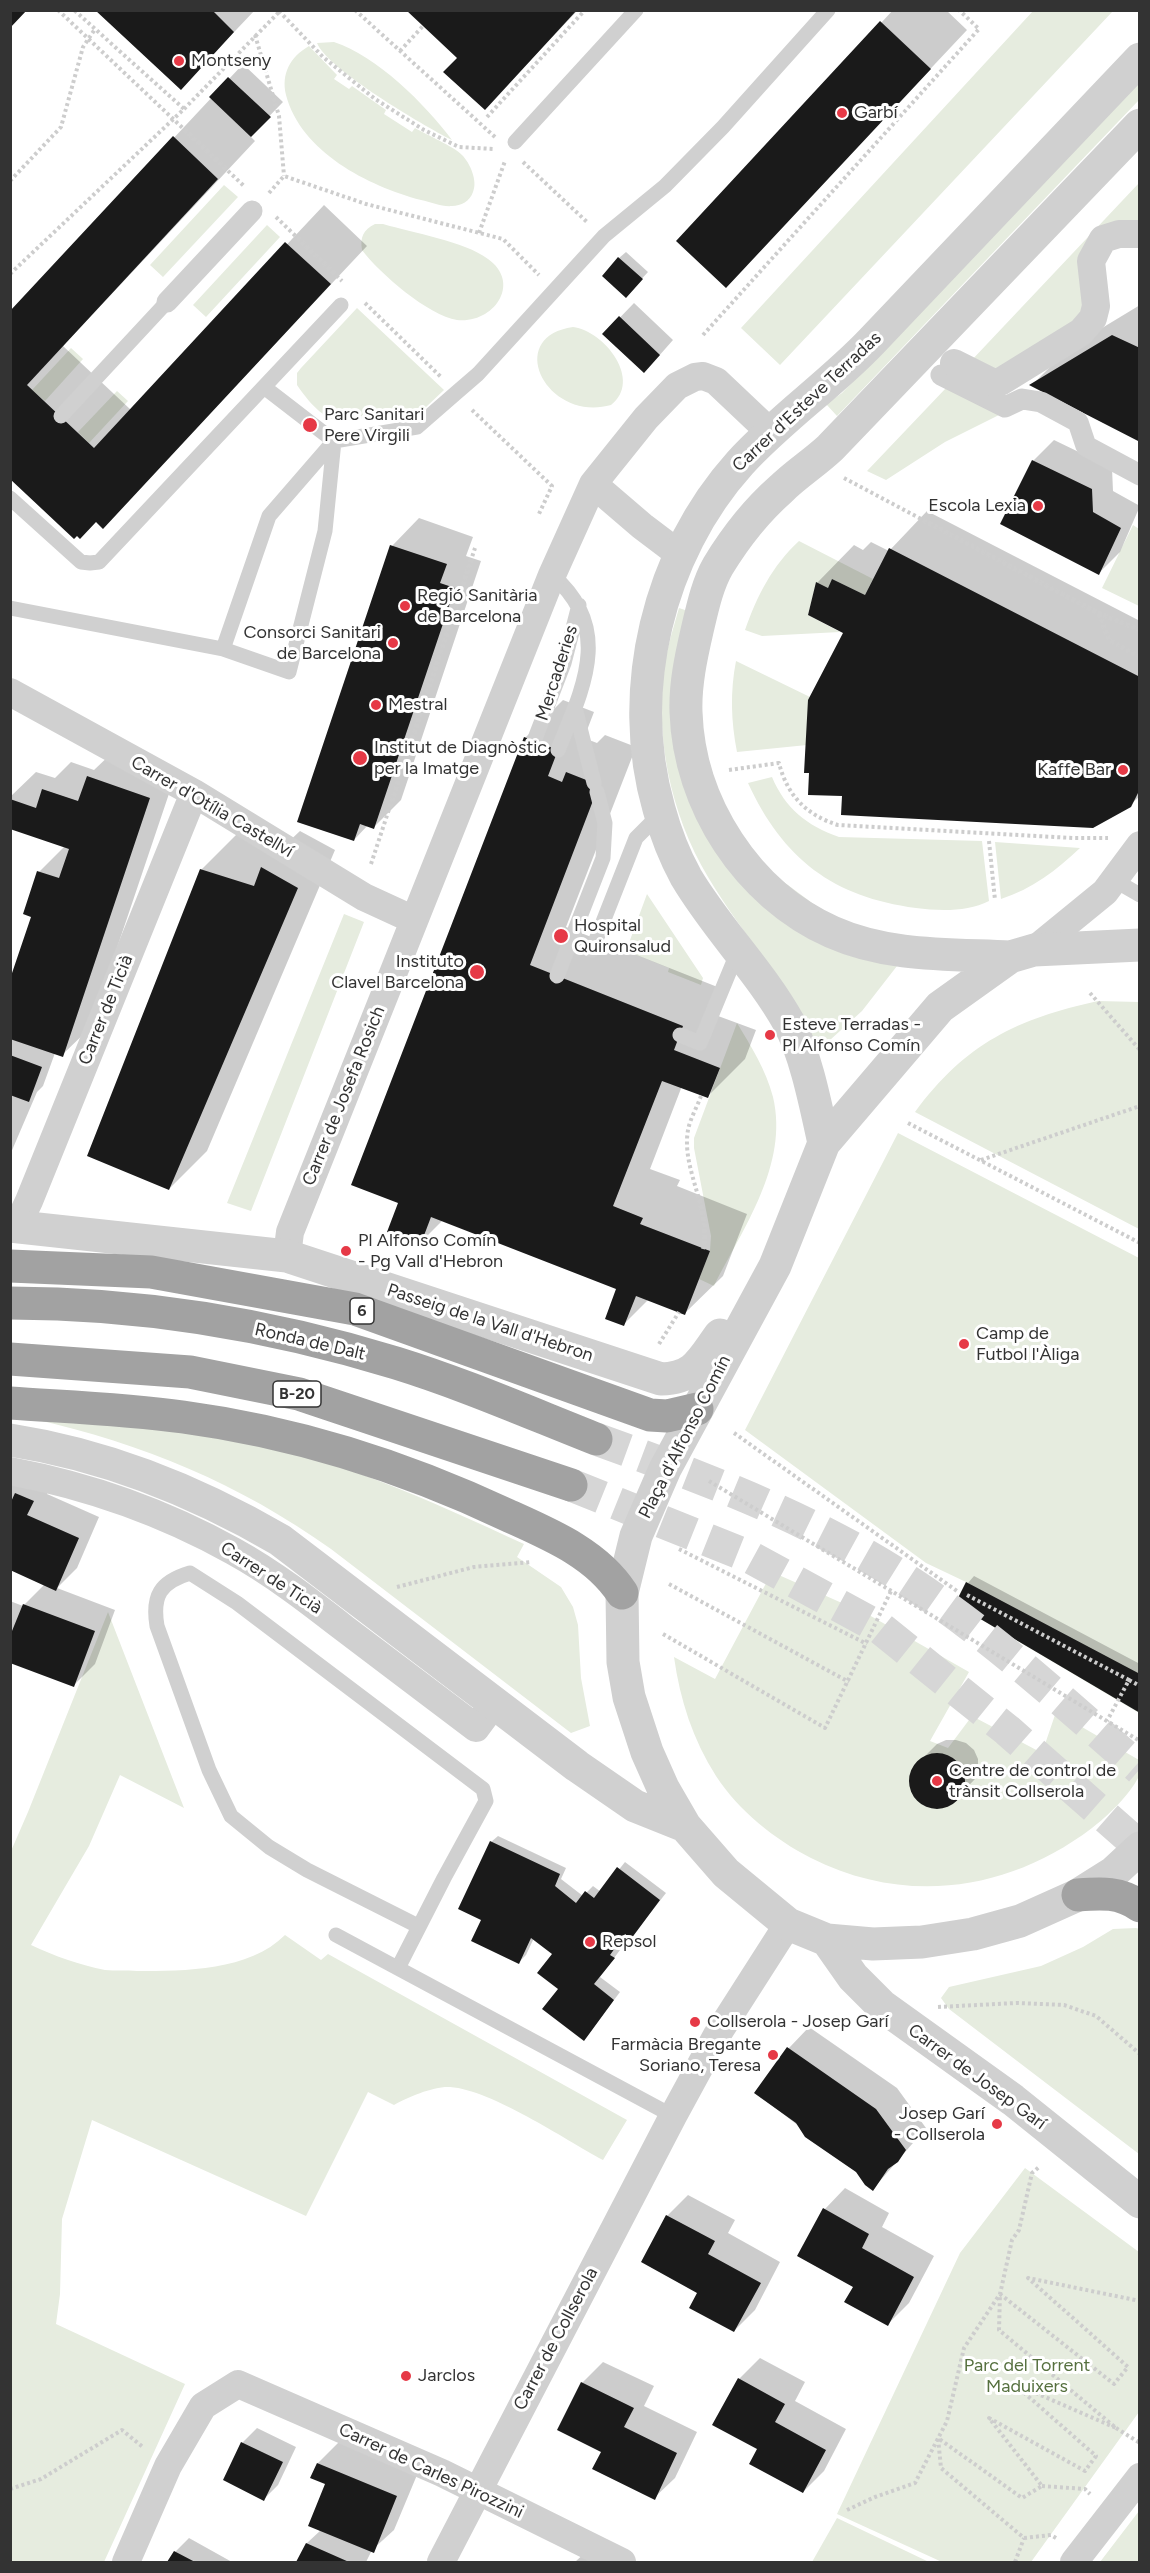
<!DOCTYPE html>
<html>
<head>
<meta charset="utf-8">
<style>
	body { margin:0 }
	#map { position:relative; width:1150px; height:2573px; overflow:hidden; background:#fff; font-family:Figtree,sans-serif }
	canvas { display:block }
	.frame { position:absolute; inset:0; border:12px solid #333; pointer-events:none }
</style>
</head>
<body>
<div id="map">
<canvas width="1150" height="2573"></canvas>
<div class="frame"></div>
</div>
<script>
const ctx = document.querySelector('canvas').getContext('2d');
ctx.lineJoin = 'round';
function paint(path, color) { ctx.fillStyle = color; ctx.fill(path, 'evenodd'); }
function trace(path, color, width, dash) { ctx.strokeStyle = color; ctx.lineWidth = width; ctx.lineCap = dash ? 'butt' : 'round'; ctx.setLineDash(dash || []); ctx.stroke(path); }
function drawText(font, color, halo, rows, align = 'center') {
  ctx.font = font + ' Figtree,sans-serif'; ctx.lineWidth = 6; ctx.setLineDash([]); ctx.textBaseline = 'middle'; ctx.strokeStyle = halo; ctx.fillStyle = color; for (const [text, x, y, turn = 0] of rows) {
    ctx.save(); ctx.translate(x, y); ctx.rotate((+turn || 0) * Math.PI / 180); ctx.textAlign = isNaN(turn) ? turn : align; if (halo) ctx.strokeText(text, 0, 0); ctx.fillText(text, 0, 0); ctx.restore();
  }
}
paint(new Path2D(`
	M1033 11H1113L780 365 741 328Z
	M334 42C377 56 425 104 452 140 424 126 327 69 317 43Z
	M309 46 337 75 334 79 349 89 352 86 386 110 384 114 412 132 415 128C425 134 455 147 462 155 470 163 478 181 473 192 470 201 461 206 452 206 442 207 431 202 421 200 368 186 301 152 286 95 281 74 290 57 309 46Z
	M1139 80V100L837 416 826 404 842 393Z
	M1139 183V225L1115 226 1083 317 1003 371 970 362Z
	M224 185 238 197 163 277 150 265Z
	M375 224H383C413 233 464 241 488 259 522 283 494 324 457 320 429 316 379 273 362 250 360 237 363 230 375 224Z
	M267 225 280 237 206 317 193 305Z
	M357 308 444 390 425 408 346 421C325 423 308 401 297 385V373L301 368Z
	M573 327C605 331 643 381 611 405 547 423 503 337 573 327Z
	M71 348 83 359 45 401 32 390Z
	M946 388 999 415 945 442 886 480 867 471Z
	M117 391 128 401 89 443 78 432Z
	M1133 525 1139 529V606L1102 588Z
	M799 541 873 579 865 595 832 579 828 588 816 583 808 615 840 632 762 636 745 630C757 596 772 566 799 541Z
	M679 608 688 611 699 819 897 966 862 1011 819 1050C791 987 743 936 708 877 670 813 654 735 665 662 668 644 674 626 679 608Z
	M736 661 810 697 807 745 737 752C731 721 730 692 736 661Z
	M772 777C785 808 807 826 839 837L982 841 989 901C968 912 939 911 916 908 833 897 783 859 748 783Z
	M995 842 1080 848C1057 870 1032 889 1001 899Z
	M647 894 703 978 701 985 668 972 669 968 626 951Z
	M344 914 364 922 251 1211 227 1203Z
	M1098 1001 1139 1002V1229L915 1112C966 1043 1017 1019 1098 1001Z
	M737 1023C751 1046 766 1070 773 1097 789 1165 743 1228 714 1286L699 1279 710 1251 711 1236 694 1148V1138Z
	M898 1133 1139 1258V1713L955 1604 966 1582 926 1563 745 1430Z
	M34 1415C99 1423 164 1428 229 1438 331 1455 431 1501 524 1544L517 1557 561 1587 573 1607 578 1625 581 1678 590 1726 571 1733 331 1549C238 1483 144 1444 33 1419Z
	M772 1572 869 1615 969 1672 930 1741 948 1748 972 1716 1042 1753 1056 1712 1139 1760C1140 1765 1141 1773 1138 1778 1130 1794 1107 1817 1092 1828 1009 1891 906 1906 811 1858 774 1839 739 1811 716 1776 693 1740 680 1700 674 1657L715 1679Z
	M108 1612 184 1808 120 1775 89 1846 31 1945C54 1956 80 1965 105 1970 115 1971 127 1970 137 1971 185 1971 249 1971 285 1935L321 1960 328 1954 627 2120 603 2160C564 2139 492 2090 450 2087 434 2086 408 2097 394 2105L368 2092 306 2216 92 2120 62 2219 60 2294 56 2324 185 2384 104 2562H11V1851L28 1812Z
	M1136 1928 1140 1929 1139 2154 949 2009 941 1998 949 1987 1041 1966 1083 1947 1113 1929Z
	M1025 2168 1139 2252V2412L1031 2562H942L837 2514 960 2253Z
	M1139 2511V2562H1100Z
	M837 2518 929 2562H812Z`), '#e6ecdf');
paint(new Path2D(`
	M97 10H255L181 88Z
	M408 10H578L485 108 459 58Z
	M893 10H946L967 30 726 286 881 23Z
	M243 64 283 102 250 136 255 141 63 346 131 410 324 205 367 246 103 527 96 521 10 477V313Z
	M626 252 648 272 626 296 619 258Z
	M634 303 673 340 658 357 604 334Z
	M1140 305V439L1032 385 1069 348Z
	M1054 440 1112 468 1113 491 1140 506 1120 552 1099 573 1033 461Z
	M927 511 1140 621V796L1130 805 845 633 817 583 854 545 863 550 871 542 889 551Z
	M419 518 473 537 466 556 481 561 401 800 374 827 368 825 354 840 392 546Z
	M563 700 594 712 584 738 597 743 605 735 636 747 566 927 720 988 710 1013 756 1030 745 1059 708 1096 682 1086 650 1169 680 1180 677 1186 747 1214 723 1276 685 1313 649 1299 623 1325 618 1288 443 1220 419 1244 400 1202 353 1184 525 738Z
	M115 750 177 770 90 1028 62 1055 55 1053 43 1086 37 1092 10 1155V983L33 917 39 872 65 846 10 827V797L36 772 55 778 71 762 94 770Z
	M300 831 335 850 207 1151 169 1189 201 870 239 832 284 846Z
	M54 1480 47 1494 99 1517 77 1568 57 1588 115 1610 95 1664 74 1685 10 1661V1601L23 1606 45 1584 10 1569V1482Z
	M974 1576 1140 1664V1711L968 1583Z
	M946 1740H956L966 1743 974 1750 978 1759V1770L975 1779 953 1802 944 1806 933 1807 923 1803 916 1796 912 1787 911 1777 915 1767 922 1759 937 1744Z
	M498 1836 566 1868 561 1879 583 1896 593 1886 601 1892 625 1862 666 1893 637 1930 626 1933 615 1947 620 1950 600 1977 620 1992 590 2032 560 1988 554 1954 534 1938 526 1955 519 1962 483 1919 491 1842Z
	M809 2027 897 2088 926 2128 873 2189 857 2171 756 2093 789 2048Z
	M845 2188 889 2213 882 2227 934 2256 909 2303 888 2324 855 2286 825 2209Z
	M688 2195 735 2220 728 2233 780 2262 755 2310 734 2331 699 2292 643 2262 667 2216Z
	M760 2358 805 2382 795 2401 846 2429 824 2471 803 2492 760 2449 739 2379Z
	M603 2362 654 2386 644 2406 697 2432 675 2478 654 2498 603 2451 582 2383Z
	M257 2428 296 2447 278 2485 264 2499 225 2480 243 2442Z
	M339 2442 417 2475 394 2530 372 2550 366 2562H298L307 2543 321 2530 327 2484 318 2463Z
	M189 2538 232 2562H169L175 2552Z
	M589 2549 613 2562H575Z`), '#0003');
paint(new Path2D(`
	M10 10H27L10 28Z
	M95 10H212L234 32 181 90Z
	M406 10H577L485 110 443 72 457 58Z
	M880 21 931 69 726 288 676 241Z
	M228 77 271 117 251 137 209 97Z
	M173 136 218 179 27 385 94 448 285 242 331 284 103 529 96 522 80 539 77 536 74 539 10 479V311Z
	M618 257 643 279 626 298 602 276Z
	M619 316 660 355 644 373 602 334Z
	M1112 335 1140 348V442L1029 385Z
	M1032 460 1092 489 1093 512 1121 528 1099 575 1000 524Z
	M390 545 447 564 440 583 455 588 374 829 360 824 354 841 297 822Z
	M889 548 1140 677V789L1131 807 1093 828 841 815 842 796 808 795 809 773H804L808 700 843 633 808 615 816 582 828 588 832 579 865 595Z
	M524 737 558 750 548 776 562 782 566 772 599 785 530 965 683 1026 674 1050 720 1068 708 1098 662 1081 613 1206 643 1218 640 1224 710 1251 685 1315 636 1296 624 1326 605 1319 616 1289 431 1217 420 1246 387 1232 398 1203 351 1185Z
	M87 776 150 798 63 1057 10 1039V979L31 917 23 914 37 871 59 878 69 849 10 829V799L36 808 42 789 78 801Z
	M261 867 298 888 169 1190 87 1156 200 869 254 886Z
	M10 1055 42 1067 29 1102 10 1095Z
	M15 1493 34 1501 27 1515 79 1538 56 1591 10 1570V1504Z
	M966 1582 1140 1674V1713L955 1604Z
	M23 1604 95 1631 74 1687 10 1663V1630L12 1631Z
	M909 1781a28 28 0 1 1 56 0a28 28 0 1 1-56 0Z
	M490 1841 560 1874 555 1886 576 1903 585 1891 594 1898 617 1867 660 1900 631 1939 625 1934 610 1955 615 1958 594 1984 614 2000 584 2041 542 2009 558 1989 537 1973 552 1954 531 1938 519 1964 471 1941 481 1920 458 1909Z
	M787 2047 876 2109 906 2150 898 2162 888 2169 873 2191 865 2185 856 2172 805 2137 796 2123 754 2093Z
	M823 2208 869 2234 862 2248 914 2277 888 2326 844 2302 853 2287 797 2256Z
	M666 2215 715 2241 708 2254 761 2283 734 2332 689 2308 697 2293 641 2262Z
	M738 2378 785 2404 775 2422 826 2450 803 2493 749 2464 757 2449 712 2425Z
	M581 2382 634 2408 624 2427 677 2453 655 2500 592 2469 601 2452 557 2430Z
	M241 2442 283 2462 264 2501 223 2480Z
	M317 2463 397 2496 374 2553 308 2526 325 2484 310 2478Z
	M306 2543 349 2562H296Z
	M174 2551 195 2562H167Z`), '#1a1a1a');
trace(new Path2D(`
	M596 1439C706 1479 815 1519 914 1585 994 1638 1067 1705 1140 1769
	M571 1485 750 1557 880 1628 1007 1730 1140 1847`), '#d6d6d6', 33, [33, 16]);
trace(new Path2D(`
	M58 10 245 187
	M355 10 495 137
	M279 11 323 57 375 99 424 130 459 147 494 149
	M255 35 279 116 284 176
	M400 51 423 26
	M184 109 280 11
	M487 117 585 10
	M523 162 587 222
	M10 181 61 127 83 47 95 29
	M269 193 284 176 366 204 503 239 539 275
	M276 217 342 281
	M479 233 505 161
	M10 274 184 109 74 10
	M365 303 441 377
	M703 335 979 29 959 10
	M472 410 552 486 538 516
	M844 478 1098 613 1140 630
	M1099 614 1109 640 1140 657
	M729 770 779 763C787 795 806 815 838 825L1073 838H1108
	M989 841 995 900
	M371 864 475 548
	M1090 993 1140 1050
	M701 1096C697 1107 690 1119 688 1130 681 1170 712 1209 703 1249
	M908 1123 1140 1243
	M981 1160 1140 1106
	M659 1344 679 1312
	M734 1433 957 1591
	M709 1481 1140 1741
	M679 1549 867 1644
	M669 1584 849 1682
	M397 1587 474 1567 531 1562
	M967 1595 1129 1680 1107 1721
	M663 1634 825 1728 891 1591
	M1129 1680 1140 1686
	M938 2007 1016 2003 1064 2005 1096 2016 1140 2054
	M1116 2428 1140 2443
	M1042 2486 1085 2489 1090 2494
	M10 2489 41 2479 122 2430 144 2448
	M847 2510 875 2497 915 2483 947 2421 964 2348 1000 2294 1012 2240 1019 2230 1032 2173 1039 2167
	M1056 2538 1051 2535 1024 2538 941 2468 938 2438 1022 2498 1042 2486 989 2418 1085 2471 1096 2456 1013 2383 1116 2428 999 2330 1000 2294 1114 2384 1128 2367 1028 2278 1140 2301
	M1015 2562 1024 2538`), '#cdcdcd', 4, [3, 3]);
trace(new Path2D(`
	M515 142 636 10
	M264 387 334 441 417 427 456 393 478 374 604 236 665 186 723 127 828 10
	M61 416 167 302
	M10 498 81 562 90 563 99 562 341 305
	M552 575C614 628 583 688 558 750
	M10 608 223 649 269 516 334 441
	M223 649 289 672 325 531 334 441
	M575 708 594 783
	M534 741 564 663 579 605
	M1114 880 1140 895
	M592 950 636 838 660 814
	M557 976 603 858 605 823 597 792
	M680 1035 700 1043 738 951
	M336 1935 673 2116
	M398 1968 444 1878 486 1801 483 1789 237 1603 190 1573C160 1582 152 1596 157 1626L209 1770 231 1816 269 1847 307 1870 418 1926`), '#d0d0d0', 15);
trace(new Path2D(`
	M167 302 252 211
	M941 375 1005 407 1022 399 1041 402 1078 422 1086 446 1140 475`), '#d0d0d0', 21);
trace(new Path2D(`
	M954 363 992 382H1000L1081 332 1093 318 1096 306 1091 261 1103 239 1119 234H1140
	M593 484 642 526 679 554
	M10 692 194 793 364 897 414 920
	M1034 950 1105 892 1140 845
	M17 1226 29 1201 194 793
	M287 1256 290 1232 552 575 593 484 646 418 677 386 695 377 703 376 716 381 771 433
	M10 1471C89 1486 163 1512 233 1551 273 1573 309 1601 345 1629 389 1662 432 1695 476 1728L493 1705
	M126 2562 168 2466 203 2406 238 2384 442 2473 622 2562
	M441 2562 673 2116 717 2035 788 1924
	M1074 2562 1140 2477`), '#d0d0d0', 28);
trace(new Path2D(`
	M1140 945 1034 950 1010 957 940 1007 824 1143 775 1266 665 1469 636 1536 622 1593 623 1662 629 1697 647 1752 663 1788 685 1826 726 1873 788 1924 827 1940 873 1944 922 1942 973 1934 1020 1921 1078 1895 1113 1873 1140 1848
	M1010 957C950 954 888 957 832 932 747 894 689 804 686 712 685 685 691 657 697 631 702 610 707 585 718 566 735 538 756 511 781 489 796 474 814 463 830 448L1140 125
	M824 1143C816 1107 806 1055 789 1023 760 971 716 928 686 877 675 857 665 831 659 809 625 691 658 554 740 463 780 419 830 385 871 342 961 248 1050 153 1140 59
	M10 1226 287 1256 661 1379C695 1378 701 1361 720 1335
	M10 1440C107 1455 196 1491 280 1540L577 1766 635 1806 685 1826
	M827 1940 853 1977 882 2006 1013 2100 1140 2202`), '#d0d0d0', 33);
trace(new Path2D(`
	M10 1266 151 1272 355 1309 650 1415 667 1416 697 1409
	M10 1303C140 1303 272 1325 396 1363 464 1384 530 1413 596 1439
	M10 1359 190 1372 299 1394 571 1485
	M10 1403C68 1407 126 1409 183 1417 295 1432 405 1467 507 1515 549 1534 596 1553 622 1593
	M1078 1895C1102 1893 1120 1892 1140 1906`), '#a2a2a2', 33);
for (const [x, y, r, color] of [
	[179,61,6,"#e63946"],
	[842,113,6,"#e63946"],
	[310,425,8,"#e63946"],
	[1038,506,6,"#e63946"],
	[405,606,6,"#e63946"],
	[393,643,6,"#e63946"],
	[376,705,6,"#e63946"],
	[360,758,8,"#e63946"],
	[1123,770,6,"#e63946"],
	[561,936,8,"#e63946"],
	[477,972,8,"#e63946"],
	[770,1035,6,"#e63946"],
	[346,1251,6,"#e63946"],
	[964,1344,6,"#e63946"],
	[937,1781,6,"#e63946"],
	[590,1942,6,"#e63946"],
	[695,2022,6,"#e63946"],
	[773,2055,6,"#e63946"],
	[997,2124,6,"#e63946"],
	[406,2376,6,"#e63946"]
]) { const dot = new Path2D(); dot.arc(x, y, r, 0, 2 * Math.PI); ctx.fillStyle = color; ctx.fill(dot); trace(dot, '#fff', 2); }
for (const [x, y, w] of [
	[362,1311,24],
	[297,1394,48]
]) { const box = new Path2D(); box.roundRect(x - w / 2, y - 13, w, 26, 4.5); ctx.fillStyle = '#fff'; ctx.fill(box); trace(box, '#333', 1.5); }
drawText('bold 16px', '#333', null, [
	["6",362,1311],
	["B-20",297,1394]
]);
drawText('18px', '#333', '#fff', [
	["Montseny",191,61],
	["Garbí",854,113],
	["Parc Sanitari",324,415],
	["Pere Virgili",324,436],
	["Escola Lexia",1026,506,"right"],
	["Regió Sanitària",417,596],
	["de Barcelona",417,617],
	["Consorci Sanitari",381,633,"right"],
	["de Barcelona",381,654,"right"],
	["Mestral",388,705],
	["Institut de Diagnòstic",374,748],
	["per la Imatge",374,769],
	["Kaffe Bar",1111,770,"right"],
	["Hospital",574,926],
	["Quironsalud",574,947],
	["Instituto",464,962,"right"],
	["Clavel Barcelona",464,983,"right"],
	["Esteve Terradas -",782,1025],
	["Pl Alfonso Comín",782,1046],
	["Pl Alfonso Comín",358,1241],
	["- Pg Vall d'Hebron",358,1262],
	["Camp de",976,1334],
	["Futbol l'Àliga",976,1355],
	["Centre de control de",949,1771],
	["trànsit Collserola",949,1792],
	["Repsol",602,1942],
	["Collserola - Josep Garí",707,2022],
	["Farmàcia Bregante",761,2045,"right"],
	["Soriano, Teresa",761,2066,"right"],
	["Josep Garí",985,2114,"right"],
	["- Collserola",985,2135,"right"],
	["Jarclos",418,2376]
], 'left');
drawText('18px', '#333', '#fff', [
	["Carrer d'Esteve Terradas",807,402,-43],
	["Mercaderies",557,673,-72],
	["Carrer d'Otília Castellví",212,807,30],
	["Carrer de Ticià",106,1010,-68],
	["Carrer de Josefa Rosich",344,1096,-68],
	["Passeig de la Vall d'Hebron",490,1323,18],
	["Ronda de Dalt",310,1342,13],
	["Plaça d'Alfonso Comín",685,1437,-63],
	["Carrer de Ticià",271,1578,33],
	["Carrer de Josep Garí",977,2077,36],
	["Carrer de Collserola",556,2339,-62],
	["Carrer de Carles Pirozzini",431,2471,25]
]);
drawText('18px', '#56703f', '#fff', [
	["Parc del Torrent",1027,2366],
	["Maduixers",1027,2387]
]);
</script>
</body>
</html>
